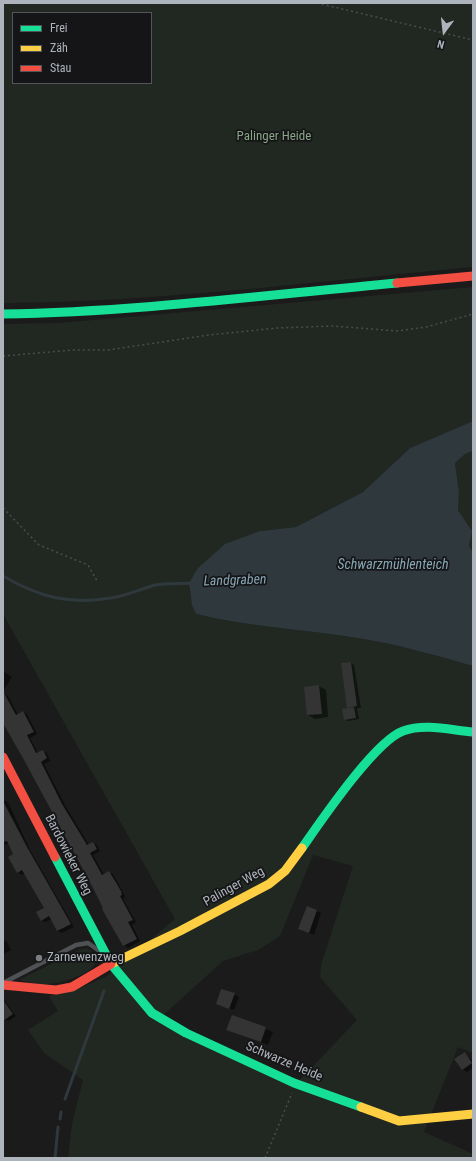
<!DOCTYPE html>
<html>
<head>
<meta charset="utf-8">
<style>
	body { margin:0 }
	#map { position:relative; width:476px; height:1161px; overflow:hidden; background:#1b1b1b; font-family:"Roboto Condensed",sans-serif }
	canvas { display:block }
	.frame { position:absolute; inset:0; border:4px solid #adb4bb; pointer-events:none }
	.legend { position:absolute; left:12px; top:12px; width:140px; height:72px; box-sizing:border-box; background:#151517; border:1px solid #525559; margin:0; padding:5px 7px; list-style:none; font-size:12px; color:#adb4bb }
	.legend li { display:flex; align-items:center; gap:8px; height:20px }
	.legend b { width:20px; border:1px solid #525559 }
	.north { position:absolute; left:424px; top:12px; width:40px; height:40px; -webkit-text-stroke:3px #151517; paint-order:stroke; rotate:195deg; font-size:11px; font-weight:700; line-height:16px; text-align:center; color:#adb4bb }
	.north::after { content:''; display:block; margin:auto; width:14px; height:18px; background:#adb4bb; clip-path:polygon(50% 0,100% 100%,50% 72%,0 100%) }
</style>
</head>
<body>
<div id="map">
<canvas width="476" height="1161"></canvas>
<div class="frame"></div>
<ul class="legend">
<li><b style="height:5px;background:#16e098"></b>Frei</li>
<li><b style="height:5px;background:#ffcf43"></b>Zäh</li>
<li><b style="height:5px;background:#f24e42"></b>Stau</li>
</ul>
<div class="north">N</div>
</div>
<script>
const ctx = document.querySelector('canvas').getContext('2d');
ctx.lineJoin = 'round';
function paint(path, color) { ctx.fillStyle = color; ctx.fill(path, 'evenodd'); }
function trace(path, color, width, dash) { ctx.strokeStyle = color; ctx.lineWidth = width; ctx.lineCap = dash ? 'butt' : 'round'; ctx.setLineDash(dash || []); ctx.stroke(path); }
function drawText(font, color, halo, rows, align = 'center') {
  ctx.font = font + ' "Roboto Condensed",sans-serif'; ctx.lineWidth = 3.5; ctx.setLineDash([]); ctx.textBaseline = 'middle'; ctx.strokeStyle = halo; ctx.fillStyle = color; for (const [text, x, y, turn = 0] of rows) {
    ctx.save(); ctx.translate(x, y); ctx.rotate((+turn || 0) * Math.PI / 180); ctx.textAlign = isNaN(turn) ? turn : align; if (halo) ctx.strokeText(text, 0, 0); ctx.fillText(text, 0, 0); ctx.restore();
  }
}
paint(new Path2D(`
	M3 3H473V267C317 281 160 302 3 303ZM13 13H151V83H13Z
	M473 287V421L410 448 363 492 296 527 260 531 189 590 196 614C249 627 304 629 357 638 396 644 435 655 473 666V1053L458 1047 424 1132 473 1154V1158H68L72 1124 83 1080 44 1053 28 1030 58 1011 49 996 78 989 107 976 175 919 3 614V324L59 323ZM313 855 353 866 321 965 320 977 357 1020 295 1085 159 1019 223 961 258 950 280 936Z
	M473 451V553L469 546 472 531 458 510 459 492 455 463 465 454Z
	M86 948 93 952 95 964C88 976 58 984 44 984 36 984 27 982 19 980L79 950Z`), '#212821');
paint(new Path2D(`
	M473 421V451L465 454 455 463 459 492 458 510 472 531 469 546 473 553V666C435 655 396 644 357 638 303 629 249 627 196 614L192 605 189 583 198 568 225 544 260 531 296 527 363 492 410 448Z`), '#2e383d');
paint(new Path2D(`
	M351 663 354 665 361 708H357L359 719 348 721 344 719 350 708 348 707Z
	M3 671 12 677 3 691Z
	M319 686 326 690 328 717 315 719 308 715Z
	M4 694 8 696 18 715 23 712 27 714 37 734 30 738 38 753 43 751 47 753 50 761 44 764 66 807 89 845 93 843 97 845 100 851 93 855 104 875 109 872 113 874 124 894 125 897 123 899 136 922 132 925 140 941 128 948 124 945 3 720Z
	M3 800 8 802 30 850 74 927 62 933 58 931 52 919 45 922 41 920 45 908 25 873 22 875 18 872 15 854 9 843 6 845 3 843Z
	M307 907 321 913 314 935 300 929Z
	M3 940 7 942 11 950 3 954Z
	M234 994 239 997 234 1010 217 1004Z
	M3 999 16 1016 9 1021 3 1019Z
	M232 1016 273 1032 268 1045 228 1029Z
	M465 1053 473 1061V1068L467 1072 463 1069Z`), '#0007');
trace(new Path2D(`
	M3 576C39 597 69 605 111 598 126 596 141 589 155 585 167 583 180 584 192 583
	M65 1099 104 991
	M60 1119 61 1112
	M55 1158 58 1127`), '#2e383d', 3);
paint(new Path2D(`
	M351 662 357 706 347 708 341 663Z
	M319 685 322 714 307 715 304 687Z
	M3 691 16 715 23 711 34 732 27 735 36 753 43 750 47 758 41 762 62 804 87 845 93 842 97 849 90 853 102 875 109 871 121 891 122 895 120 896 133 920 128 922 137 939 123 946 102 909 103 908 92 886 24 760 3 723Z
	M354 707 356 718 344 720 342 709Z
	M3 801 27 847 71 924 57 931 49 916 41 921 36 912 44 908 22 870 17 873 8 857 13 854 7 841 3 842Z
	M307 906 317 910 309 933 298 929Z
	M221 989 235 993 229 1009 216 1004Z
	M3 1000 13 1014 3 1021Z
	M232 1015 266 1027 261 1042 226 1030Z
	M465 1052 472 1063 462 1070 454 1059Z`), '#343435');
trace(new Path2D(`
	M317 3 473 40
	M3 356 73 350H108L209 335 277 328 333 326 397 331 426 327 473 314
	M3 508 39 545 88 565 97 581
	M265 1158 292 1093`), '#4b4c4f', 1.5, [2, 3]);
trace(new Path2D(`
	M5 982 76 945 88 943 98 950`), '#4f5254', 4.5);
trace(new Path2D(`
	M3 314C135 312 266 295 397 283
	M302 848C321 821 375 741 403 731 425 723 450 730 473 732
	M55 857 111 964 152 1013 186 1033 294 1083 361 1107`), '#16e098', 9);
trace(new Path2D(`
	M111 964 180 931 269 884 285 871 302 848
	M361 1107 399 1121 473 1114`), '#ffcf43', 9);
trace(new Path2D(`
	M397 283 473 276
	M3 757 55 857
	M3 985 56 990 72 987 111 964`), '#f24e42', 9);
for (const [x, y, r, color] of [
	[39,958,4,"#7a7e83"]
]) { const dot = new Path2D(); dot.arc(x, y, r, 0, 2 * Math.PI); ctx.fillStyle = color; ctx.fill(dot); trace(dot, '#151517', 1.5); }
drawText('13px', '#88a585', '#151517', [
	["Palinger Heide",274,137]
]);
drawText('13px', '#adb4bb', '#151517', [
	["Bardowieker Weg",68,855,63],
	["Palinger Weg",234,887,-29],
	["Schwarze Heide",284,1062,23]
]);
drawText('13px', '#adb4bb', '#151517', [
	["Zarnewenzweg",47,958]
], 'left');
drawText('italic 14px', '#86a6b4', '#151517', [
	["Schwarzmühlenteich",393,565],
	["Landgraben",235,581,-2]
]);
</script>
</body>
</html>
